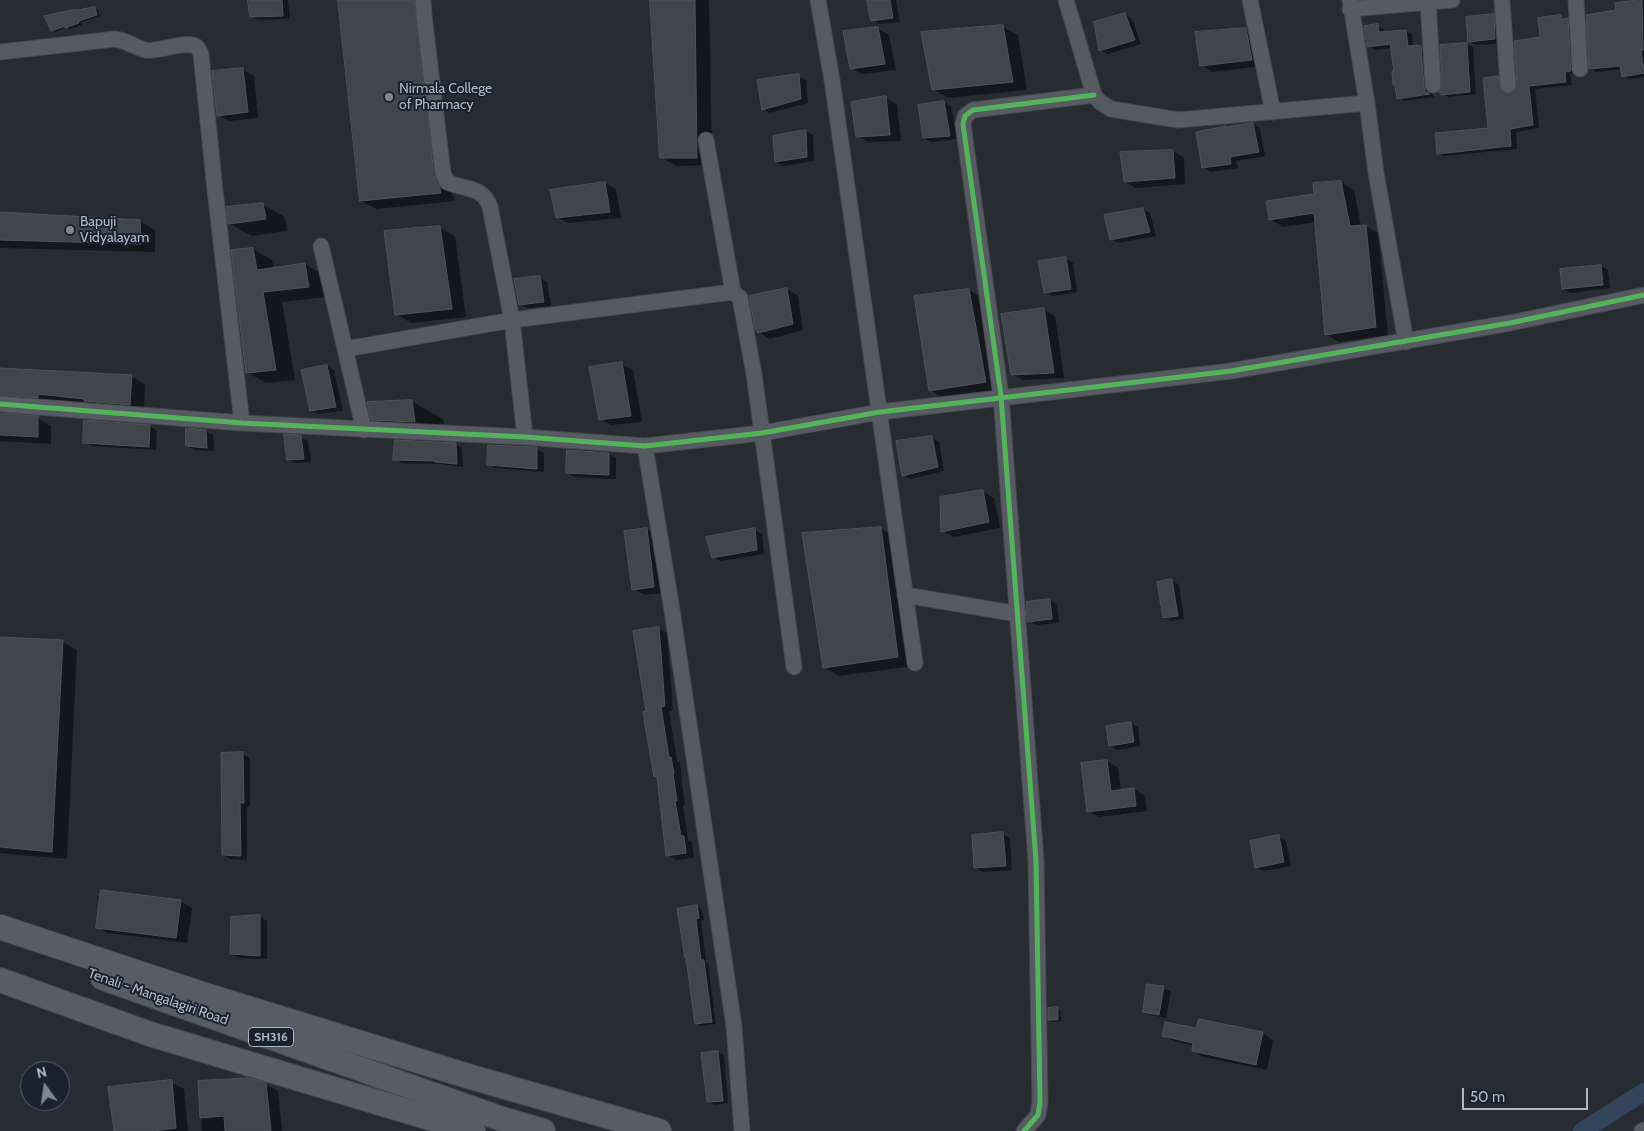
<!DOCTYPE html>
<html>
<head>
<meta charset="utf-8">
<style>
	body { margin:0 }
	#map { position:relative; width:1644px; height:1131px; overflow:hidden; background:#272c33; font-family:Cabin,sans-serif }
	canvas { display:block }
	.north { position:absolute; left:20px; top:1061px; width:50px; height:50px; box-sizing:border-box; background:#1a222e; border:1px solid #565e6a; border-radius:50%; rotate:346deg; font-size:14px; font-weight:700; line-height:20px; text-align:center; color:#afb8c5 }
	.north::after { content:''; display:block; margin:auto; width:18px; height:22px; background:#7f8792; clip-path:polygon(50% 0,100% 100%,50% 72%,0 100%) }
	.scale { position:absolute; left:1462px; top:1088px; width:126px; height:22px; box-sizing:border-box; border:2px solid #afb8c5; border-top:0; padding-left:6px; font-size:15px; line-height:18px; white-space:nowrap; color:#afb8c5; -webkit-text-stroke:4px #1a222e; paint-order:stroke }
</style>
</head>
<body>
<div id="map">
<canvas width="1644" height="1131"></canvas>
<div class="north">N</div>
<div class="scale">50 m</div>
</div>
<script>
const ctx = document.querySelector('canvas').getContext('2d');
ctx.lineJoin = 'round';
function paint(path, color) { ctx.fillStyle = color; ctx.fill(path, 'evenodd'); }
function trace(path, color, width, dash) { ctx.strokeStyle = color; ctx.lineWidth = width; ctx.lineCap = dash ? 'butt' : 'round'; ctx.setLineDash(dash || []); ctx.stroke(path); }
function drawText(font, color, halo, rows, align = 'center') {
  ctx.font = font + ' Cabin,sans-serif'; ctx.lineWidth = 4; ctx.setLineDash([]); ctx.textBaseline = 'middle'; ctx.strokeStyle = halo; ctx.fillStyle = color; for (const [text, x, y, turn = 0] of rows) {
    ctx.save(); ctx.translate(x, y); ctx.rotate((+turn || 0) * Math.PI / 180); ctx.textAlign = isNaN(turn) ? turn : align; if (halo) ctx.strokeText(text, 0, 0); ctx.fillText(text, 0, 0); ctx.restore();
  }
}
paint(new Path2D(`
	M250 0H288L290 19 258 20 251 16Z
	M339 0H432L428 9 448 184 455 201 376 209 361 201Z
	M651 0H709L712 165 676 166 661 157Z
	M868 0H896L900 22 879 24 872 20Z
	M1630 0H1644V77L1629 79 1623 76 1622 69 1596 72 1591 68 1617 11 1630 3Z
	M95 8 98 10 100 16 81 22 82 25 70 29 67 27 55 32 52 30Z
	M1125 14 1132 19 1141 44 1108 54 1100 50Z
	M1493 16 1500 20 1502 43 1476 45 1469 41Z
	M1561 16 1573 23 1577 74H1570L1572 85 1535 89 1539 128 1516 132 1517 149 1444 156 1438 153 1490 129 1498 77 1504 81 1506 95 1515 93 1542 38Z
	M1378 26 1384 29V33L1406 31 1412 34 1413 47 1418 46 1427 51 1429 90 1434 97 1405 101 1399 98 1392 48 1375 50 1368 46Z
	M1003 27 1018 35 1027 90 948 98 933 89Z
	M878 29 889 35 896 70 862 74 851 68Z
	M1246 29 1257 36 1263 66 1212 72 1201 65Z
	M1467 44 1473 47 1476 94 1448 97 1440 92Z
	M243 69 254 76 258 118 229 121 218 115Z
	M798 76 806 80 808 103 770 113 763 109Z
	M886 98 897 104 901 141 868 142 857 136Z
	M944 102 951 106 957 139 931 142 924 138Z
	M1253 124 1260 128 1265 156 1236 161 1238 168 1211 172 1204 168Z
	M806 131 813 135 814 161 783 166 776 162Z
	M1173 151 1184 158 1185 184 1136 188 1125 182Z
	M1341 182 1354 190 1361 226H1365L1378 233 1388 335 1339 342 1326 334 1316 222 1283 227 1270 219Z
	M604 183 616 189 621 218 568 223 557 217Z
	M263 205 285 217 287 231 252 236 230 224Z
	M1142 209 1150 213 1156 236 1118 243 1111 239Z
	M0 213 140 221 155 230V252L0 248Z
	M440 228 455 236 466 317 411 323 396 314Z
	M253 249 272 260 274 269 305 264 324 275 327 297 282 302 295 380 266 383 247 372Z
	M1065 258 1073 263 1077 292 1053 296 1046 292Z
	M1601 266 1608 270 1610 288 1570 293 1563 288Z
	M539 278 547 282 551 306 527 308 520 304Z
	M787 289 798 296 803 330 770 339 758 332Z
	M969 290 984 299 1001 390 945 399 930 390 915 297Z
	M1044 310 1055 316 1064 378 1023 380 1012 374Z
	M621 364 633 370 642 422 611 425 600 419Z
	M327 366 334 370 343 411 318 414 311 410Z
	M0 369 131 376 145 384 144 412 4 411 5 414 38 418 51 426V444L0 441Z
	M411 401 443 419 446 439 404 437 372 419Z
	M150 426 157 431 156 450 92 446 84 442Z
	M206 431 213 435 214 451 195 450 187 446Z
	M300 437 308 441 311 462 295 463 288 459Z
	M931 437 939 442 944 471 910 479 903 475Z
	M455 444 462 448 463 467 441 464 402 463 395 459Z
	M536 449 544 453V472L495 468 488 464Z
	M609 454 616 458V479L574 477 567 472Z
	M983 492 994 498 1000 528 954 537 943 531Z
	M880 528 895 537 913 666 839 676 824 667Z
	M647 529 658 535 665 593 645 595 633 589Z
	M755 530 762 534 764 554 720 561 713 557Z
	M1172 580 1179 585 1184 619 1171 621 1164 617Z
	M1050 600 1057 604 1059 623 1036 625 1029 621Z
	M659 628 667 633 673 710 669 711 677 761 680 763 682 777H681L685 805H683L688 840 692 842 694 858 676 860 667 855 658 777 655 776 648 712Z
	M0 638 62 641 77 650 67 859 0 853Z
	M1130 723 1138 727 1140 746 1117 750 1110 746Z
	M243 754 250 758V806L247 807V860L230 859 223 855Z
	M1107 761 1118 768 1121 791 1134 789 1145 796 1147 811 1099 817 1088 811Z
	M1003 834 1010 838 1012 870 982 872 975 867Z
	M1279 837 1286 841 1291 866 1263 871 1256 867Z
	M180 901 192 908 187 943 108 933 97 927Z
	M696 906 701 909 704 920 701 921 706 962 708 964 716 1024 701 1026 696 1023 688 958Z
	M259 916 267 921V959L239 958 232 954Z
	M1164 988 1171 992 1166 1018 1151 1015 1144 1011Z
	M1057 1009 1060 1010 1061 1021 1052 1022 1049 1020Z
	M1200 1020 1263 1033 1273 1040 1267 1070 1203 1057 1193 1051 1194 1046 1174 1041 1163 1035 1197 1030Z
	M718 1052 724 1055 728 1103 714 1105 709 1101 703 1054Z
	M171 1082 184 1089 188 1131H115Z
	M199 1082 265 1084 278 1091 282 1131H202Z`), '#0007');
trace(new Path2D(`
	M1582 1131 1644 1092`), '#33445c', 18);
const building = new Path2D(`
	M248 0H282L283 16 250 17Z
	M338 0H414L434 174 440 189 441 193 360 201Z
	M650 0H695L697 158H660Z
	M867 0H890L893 18 871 21Z
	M1642 0 1643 50 1641 51 1644 73 1622 77 1620 66 1589 69 1586 15 1616 10 1615 3Z
	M95 7 97 15 79 21V23L65 28V26L51 31 44 16 76 9V10Z
	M1125 13 1135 40 1099 51 1094 22Z
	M1494 14 1495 39 1468 42 1466 17Z
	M1561 15 1562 19 1568 18 1571 71 1565 72 1566 82 1529 86 1533 125 1510 129 1511 146 1437 154 1435 133 1488 128 1483 78 1498 76 1501 91 1508 94 1514 92 1517 84 1514 41 1540 37 1538 18Z
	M1378 24 1379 32 1406 30 1408 46 1418 45 1419 46H1421L1424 86 1425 91 1430 94 1397 99 1395 85H1393L1392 71H1394L1390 44 1367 47 1364 26Z
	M1003 25 1013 82 932 90 921 32Z
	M878 27 885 64 850 69 843 31Z
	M1246 28 1252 60 1200 66 1195 32Z
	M1467 43 1470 92 1441 95V92H1439L1442 84 1440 45Z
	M243 68 248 112 217 116 212 71Z
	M799 74 801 99 762 110 757 80Z
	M886 96 890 135 856 137 851 102Z
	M944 101 950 136 923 138 918 105Z
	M1253 123 1259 152 1230 157 1231 164 1202 168 1196 132 1226 126 1225 127Z
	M806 130 807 157 775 162 773 136Z
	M1173 150 1175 178 1124 182 1120 152Z
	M1341 181 1350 226 1366 225 1376 327 1325 335 1314 213 1269 220 1266 201 1314 194 1313 183Z
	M605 182 610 212 556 218 550 190Z
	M263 203 266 219 228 224 226 207Z
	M1143 208 1150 232 1110 240 1104 215Z
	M0 212 140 220 141 244 0 240Z
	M440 226 452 309 395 315 384 231Z
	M253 248 257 270 305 263 309 287 263 292 276 370 246 373 231 250Z
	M1066 257 1071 289 1044 293 1038 261Z
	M1601 265 1603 285 1562 289 1560 269Z
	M540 276 544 302 519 305 514 279Z
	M787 288 793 324 758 333 755 328 749 296Z
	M969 289 986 382 929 391 914 296Z
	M1044 308 1054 373 1011 375 1001 314Z
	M622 362 631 416 599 420 589 367Z
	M327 365 336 407 310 411 301 370Z
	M0 368 132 375 130 405 84 401V399L38 394V398L0 395Z
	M412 400 415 422 371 420 367 402Z
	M0 413 38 416V437L0 435Z
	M84 420 150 425 149 447 83 443Z
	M186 428 206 430 207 448 186 446Z
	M284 434 301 435 304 459 287 460Z
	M932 436 938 467 902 476 896 441Z
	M395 440 456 443 457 464 435 462V461L393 460Z
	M488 445 537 447V469L487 465Z
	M567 450 609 453V475L566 473Z
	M983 490 989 522 941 532 940 497Z
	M881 527 898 657 823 668 802 533Z
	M647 528 654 587 632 590 624 531Z
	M755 528 757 550 712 558 706 537Z
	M1172 579 1178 616 1163 618 1157 582Z
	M1050 599 1052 619 1027 622 1026 602Z
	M659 627 665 706 661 707 669 757H671L674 773H673L677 801H675L681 836H684L686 853 666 856 657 776 654 777 646 731 643 712 646 711 633 631Z
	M0 637 63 640 52 852 0 847Z
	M1131 722 1134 742 1109 746 1106 726Z
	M243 752 244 803H240L241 856 222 855 221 753Z
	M1107 760 1111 791 1134 788 1136 806 1087 812 1081 763Z
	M1003 832 1006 866 974 868 972 835Z
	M1279 835 1284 862 1255 868 1250 841Z
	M101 890 181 900 176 938 96 928Z
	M697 905 699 918 696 919 701 960H704L712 1022 695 1024 686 958H685L677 909Z
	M260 915V956L230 954 231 917Z
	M1147 984 1164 986 1159 1015 1143 1012Z
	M1058 1007V1020H1048V1008Z
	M1199 1019 1263 1032 1256 1065 1192 1051 1193 1043 1162 1036 1165 1022 1196 1028Z
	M718 1051 723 1101 707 1102 701 1053Z
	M249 1078 266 1083 271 1131H225L224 1116 200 1118 198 1081Z
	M172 1080 176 1128 153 1131H114L108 1087Z`);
paint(building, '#41454c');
trace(building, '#4e535b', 1);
const minor = new Path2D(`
	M423 0 424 16 443 173 447 182C465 190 483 186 490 207L512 320 525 437
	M818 0 832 80 915 663
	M1066 0 1094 95 1100 102 1111 109 1178 120 1367 103
	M1250 0 1273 112
	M1350 0 1367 103 1376 173 1406 342
	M1428 0 1433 85
	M1502 0 1508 85
	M1576 0 1580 69
	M1350 9 1452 0
	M0 52 115 39C129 41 133 47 145 50 158 53 186 39 197 47 199 49 200 52 201 54L215 190 242 423
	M706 140 733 292
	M321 246 364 430
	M346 349 512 320 733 292 740 298 754 374 794 667
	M0 404 242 423 525 437 645 446 762 433 880 412 1231 371 1510 323 1644 295
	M645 446 672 610 734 1026 742 1131
	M905 595 1018 614
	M1024 1131 1038 1115 1040 1102 1036 861 1001 396 963 124 965 116 973 110 1094 95
	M1642 1131 1644 1130`);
const primary = new Path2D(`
	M0 927 205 995 471 1077 659 1131
	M103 978 502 1119 543 1131
	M0 980 150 1034 473 1131`);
trace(minor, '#44484e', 17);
trace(primary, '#444850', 26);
trace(minor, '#565a61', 15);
trace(primary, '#585d63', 24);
trace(new Path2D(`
	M0 404 242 423 525 437 645 446 762 433 880 412 1231 371 1510 323 1644 295
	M1024 1131 1038 1115 1040 1102 1036 861 1001 396 963 124 965 116 973 110 1094 95`), '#56b35d', 5);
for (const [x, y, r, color] of [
	[389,97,5,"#7f8792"],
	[70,230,5,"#7f8792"]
]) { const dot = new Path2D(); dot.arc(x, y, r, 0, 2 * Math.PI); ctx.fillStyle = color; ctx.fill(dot); trace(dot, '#1a222e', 2); }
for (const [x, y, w] of [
	[271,1037,45]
]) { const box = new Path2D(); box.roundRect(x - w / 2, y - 9.5, w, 19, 4); ctx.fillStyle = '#1a222e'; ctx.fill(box); trace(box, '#afb8c5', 1); }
drawText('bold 12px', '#afb8c5', null, [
	["SH316",271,1037]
]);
drawText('14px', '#afb8c5', '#1a222e', [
	["Nirmala College",399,89],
	["of Pharmacy",399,105],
	["Bapuji",80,222],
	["Vidyalayam",80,238]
], 'left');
drawText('14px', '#afb8c5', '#1a222e', [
	["Tenali - Mangalagiri Road",158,997,19]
]);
</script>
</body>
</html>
